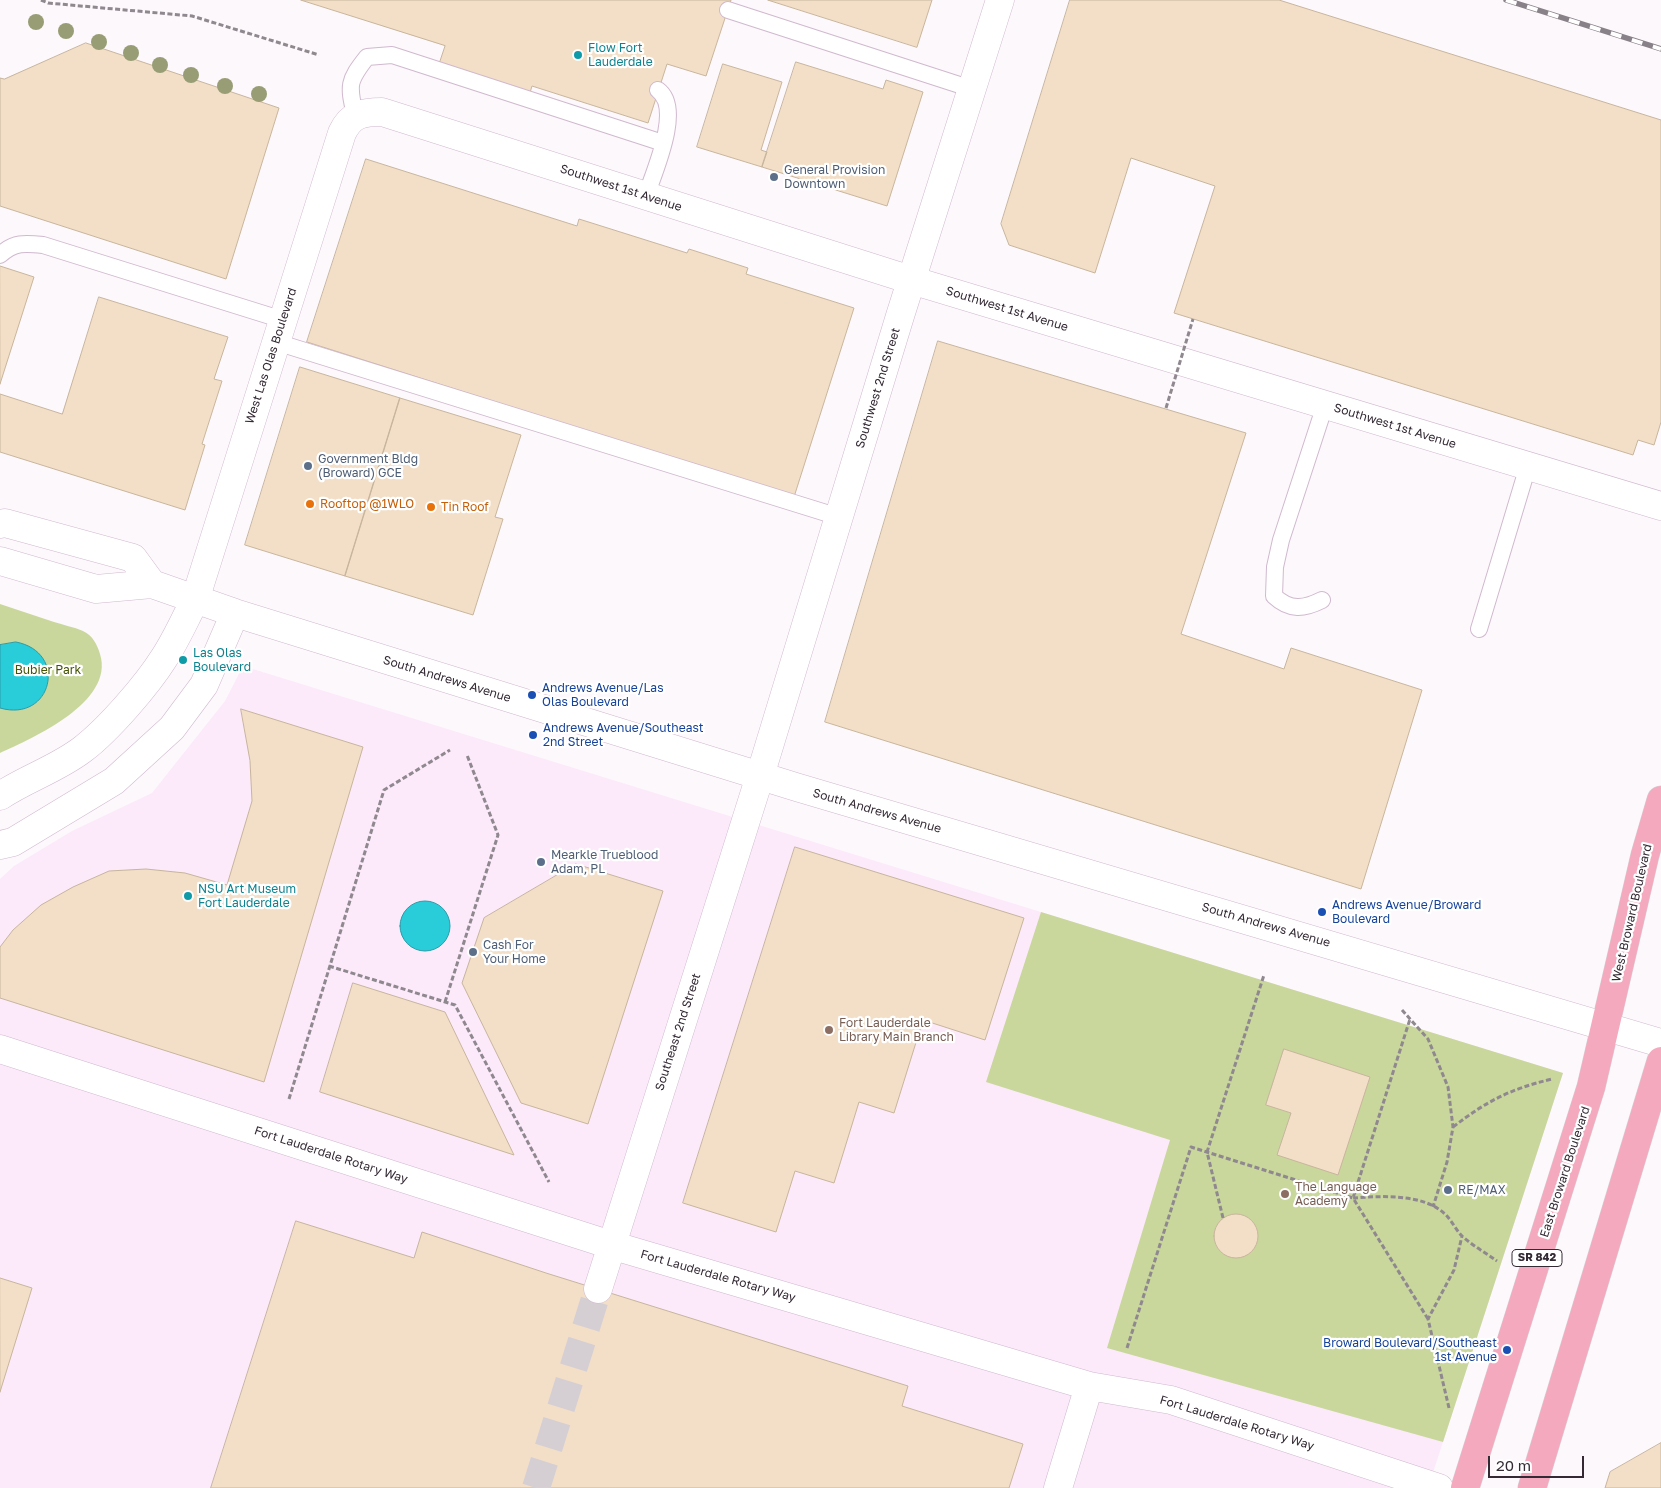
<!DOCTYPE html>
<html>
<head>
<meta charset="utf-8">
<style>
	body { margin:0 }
	#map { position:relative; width:1661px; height:1488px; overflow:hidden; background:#fdf8fc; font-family:"Golos Text",sans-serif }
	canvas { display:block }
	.scale { position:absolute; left:1488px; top:1456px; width:96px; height:22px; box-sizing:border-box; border:2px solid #332a33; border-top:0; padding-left:6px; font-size:15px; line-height:18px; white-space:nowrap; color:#332a33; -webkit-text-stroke:4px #fff; paint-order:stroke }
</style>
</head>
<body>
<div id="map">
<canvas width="1661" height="1488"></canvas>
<div class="scale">20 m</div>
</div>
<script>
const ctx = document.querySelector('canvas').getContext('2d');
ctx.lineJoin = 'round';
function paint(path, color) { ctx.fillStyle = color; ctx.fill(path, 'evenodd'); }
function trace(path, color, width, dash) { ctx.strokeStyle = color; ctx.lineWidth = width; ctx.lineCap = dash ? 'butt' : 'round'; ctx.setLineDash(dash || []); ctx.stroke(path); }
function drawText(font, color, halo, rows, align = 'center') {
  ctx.font = font + ' "Golos Text",sans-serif'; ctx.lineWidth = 4.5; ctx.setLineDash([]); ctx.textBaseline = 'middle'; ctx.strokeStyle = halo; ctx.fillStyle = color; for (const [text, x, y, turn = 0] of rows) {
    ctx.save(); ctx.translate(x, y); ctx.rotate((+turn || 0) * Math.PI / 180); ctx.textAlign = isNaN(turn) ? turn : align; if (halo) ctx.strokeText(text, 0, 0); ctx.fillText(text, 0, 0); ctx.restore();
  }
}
paint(new Path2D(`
	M243 666 1563 1073 1428 1488H0V879L14 866 72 831 152 793 225 701Z`), '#fceafb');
paint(new Path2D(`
	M0 604C18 610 36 616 54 622 63 625 74 627 83 631 93 636 97 644 100 654 115 702 33 738 0 753Z
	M1041 912 1563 1073 1443 1442 1107 1348 1170 1140 986 1082Z`), '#c9d79c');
const water = new Path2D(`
	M16 642C69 652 52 723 0 708V645Z
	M400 926a25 25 0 1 1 50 0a25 25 0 1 1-50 0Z`);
paint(water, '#29cdda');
trace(water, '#2c9ca8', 1);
const building = new Path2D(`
	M301 0H731L706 76 667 64 648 123 532 86 529 96 438 67 445 46Z
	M768 0H932L917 47Z
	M1070 0H1279L1661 120V422L1654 445 1638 440 1633 455 1174 313 1215 186 1131 158 1095 273 1009 245 1001 224Z
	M86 43 279 108 226 279 0 206V78L4 79Z
	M796 62 883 89 886 80 923 92 887 206 762 167Z
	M723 64 782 82 761 150 767 152 762 167 697 147Z
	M366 159 577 226 579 219 687 253 689 249 748 268 746 274 854 308 794 497 307 342Z
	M0 266 34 277 0 384Z
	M99 297 228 337 214 379 222 381 202 444 205 445 185 510 0 452V394L62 414Z
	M938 341 1246 433 1181 634 1284 669 1291 648 1422 690 1361 889 825 722Z
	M300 367 400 398 345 576 245 545Z
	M400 398 521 435 495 517 503 519 473 615 345 576Z
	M241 709 363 747 264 1082 0 998V947L13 930 41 905 73 887 109 871 146 869 185 873 227 885 252 801 250 761Z
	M795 847 1024 918 985 1040 923 1020 894 1113 859 1102 834 1183 795 1171 776 1232 683 1203Z
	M576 864 663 891 588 1124 521 1103 462 983 484 918Z
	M353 983 445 1012 514 1155 320 1092Z
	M1284 1049 1370 1077 1338 1175 1277 1155 1291 1113 1266 1105Z
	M1214 1236a22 22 0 1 1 44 0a22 22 0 1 1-44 0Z
	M296 1221 414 1258 422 1232 546 1273 908 1386 902 1406 1023 1444 1009 1488H211Z
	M0 1278 32 1288 0 1392Z
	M1661 1443V1488H1605L1610 1472Z`);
paint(building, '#f3dfc7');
trace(building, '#c8b59d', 1);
trace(new Path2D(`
	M536 1488 598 1289`), '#d5cfd4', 28, [28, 14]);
const service = new Path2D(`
	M728 10 972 89
	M355 115C348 85 348 81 367 57L392 55 663 143
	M646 196C654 172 683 108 658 90
	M0 255C14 242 25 243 43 245L283 320
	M276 342 839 517
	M1322 600C1304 609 1290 611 1274 596L1275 567 1281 540 1325 405
	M1479 629 1528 466`);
const minor = new Path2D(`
	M195 600 342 133C351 114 362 112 382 112L911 280 1661 506
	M0 1049 611 1245 1089 1386 1171 1400 1439 1488
	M598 1289 760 776 900 316 1000 0
	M1058 1488 1089 1386`);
const secondary = new Path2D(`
	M0 524 5 523 133 558 152 584
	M0 561 96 589 152 584 235 613 796 787 1661 1043
	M0 796C27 778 57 769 83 749 109 729 147 685 164 658 176 640 185 619 195 600
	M0 845 13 842 114 781 172 728 204 685 235 613`);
const primary = new Path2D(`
	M1465 1488 1591 1087 1645 855 1661 800
	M1532 1488 1661 1061`);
trace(service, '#d0b9ce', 18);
trace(minor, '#d0b9ce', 29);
trace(secondary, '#d0b9ce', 29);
trace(primary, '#d6d4d6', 29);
trace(new Path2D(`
	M41 0 48 3 192 16 319 55
	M329 966 455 1005 549 1182
	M445 1002 498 835 467 755
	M1402 1010 1428 1039 1448 1087 1453 1127 1447 1162 1433 1207
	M289 1099 384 790 450 750
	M1453 1127C1487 1101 1510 1089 1552 1079
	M1223 1218 1207 1152 1264 975
	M1428 1319 1353 1198C1381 1196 1424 1193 1446 1215 1452 1221 1456 1230 1462 1236 1473 1246 1486 1253 1497 1261
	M1127 1348 1191 1147 1353 1198 1410 1019
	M1449 1408 1428 1319 1454 1270 1462 1236`), '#8f888f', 3, [5, 2.5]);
trace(service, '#fff', 16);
trace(minor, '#fff', 28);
trace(secondary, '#fff', 28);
trace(primary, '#f4a9be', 28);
const rail = new Path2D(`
	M1506 0 1661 49`);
trace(rail, '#888188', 5.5);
trace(rail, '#fff', 4, [11]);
trace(new Path2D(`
	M1166 408 1193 319`), '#8f888f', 3, [5, 2.5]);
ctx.fillStyle = '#989d75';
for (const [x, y] of [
	[36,22],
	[66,31],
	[99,42],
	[131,53],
	[160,65],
	[191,75],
	[225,86],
	[259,94]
]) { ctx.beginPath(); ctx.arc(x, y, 8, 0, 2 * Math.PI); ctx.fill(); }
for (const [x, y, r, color] of [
	[578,55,5,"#0f9aa8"],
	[774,177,5,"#5c6f8a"],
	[308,466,5,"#5c6f8a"],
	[310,504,5,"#e8710a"],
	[431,507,5,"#e8710a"],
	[183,660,5,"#0f9aa8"],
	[532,695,5,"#1a4fb4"],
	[533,735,5,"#1a4fb4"],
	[541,862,5,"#5c6f8a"],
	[188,896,5,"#0f9aa8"],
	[1322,912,5,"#1a4fb4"],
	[473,952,5,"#5c6f8a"],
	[829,1030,5,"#8d6e63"],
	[1448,1190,5,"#5c6f8a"],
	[1285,1194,5,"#8d6e63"],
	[1507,1350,5,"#1a4fb4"]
]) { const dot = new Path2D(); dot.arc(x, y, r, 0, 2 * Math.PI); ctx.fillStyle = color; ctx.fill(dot); trace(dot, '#fff', 2); }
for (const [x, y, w] of [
	[1537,1258,50]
]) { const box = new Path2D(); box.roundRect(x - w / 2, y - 8.5, w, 17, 4); ctx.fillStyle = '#fff'; ctx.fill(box); trace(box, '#332a33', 1); }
drawText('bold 11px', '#332a33', null, [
	["SR 842",1537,1258]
]);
drawText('12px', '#0d838f', '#fff', [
	["Flow Fort",588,48],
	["Lauderdale",588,62],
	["Las Olas",193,653],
	["Boulevard",193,667],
	["NSU Art Museum",198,889],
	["Fort Lauderdale",198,903]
], 'left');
drawText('12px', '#4e5e75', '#fff', [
	["General Provision",784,170],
	["Downtown",784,184],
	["Government Bldg",318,459],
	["(Broward) GCE",318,473],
	["Mearkle Trueblood",551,855],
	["Adam, PL",551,869],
	["Cash For",483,945],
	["Your Home",483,959],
	["RE/MAX",1458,1190]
], 'left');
drawText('12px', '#332a33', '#fff', [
	["Southwest 1st Avenue",621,188,18],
	["Southwest 1st Avenue",1007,309,17],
	["West Las Olas Boulevard",271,356,-72],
	["Southwest 2nd Street",878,388,-73],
	["Southwest 1st Avenue",1395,426,17],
	["South Andrews Avenue",447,679,17],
	["South Andrews Avenue",877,811,16],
	["West Broward Boulevard",1632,913,-77],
	["South Andrews Avenue",1266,925,16],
	["Southeast 2nd Street",678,1032,-72],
	["Fort Lauderdale Rotary Way",331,1155,18],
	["East Broward Boulevard",1565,1172,-72],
	["Fort Lauderdale Rotary Way",718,1276,16],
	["Fort Lauderdale Rotary Way",1237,1423,17]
]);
drawText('12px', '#c56008', '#fff', [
	["Rooftop @1WLO",320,504],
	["Tin Roof",441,507]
], 'left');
drawText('12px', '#465206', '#fff', [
	["Bubier Park",48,670]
]);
drawText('12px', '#164399', '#fff', [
	["Andrews Avenue/Las",542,688],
	["Olas Boulevard",542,702],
	["Andrews Avenue/Southeast",543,728],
	["2nd Street",543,742],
	["Andrews Avenue/Broward",1332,905],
	["Boulevard",1332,919],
	["Broward Boulevard/Southeast",1497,1343,"right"],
	["1st Avenue",1497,1357,"right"]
], 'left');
drawText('12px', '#785e54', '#fff', [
	["Fort Lauderdale",839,1023],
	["Library Main Branch",839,1037],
	["The Language",1295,1187],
	["Academy",1295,1201]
], 'left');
</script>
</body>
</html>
